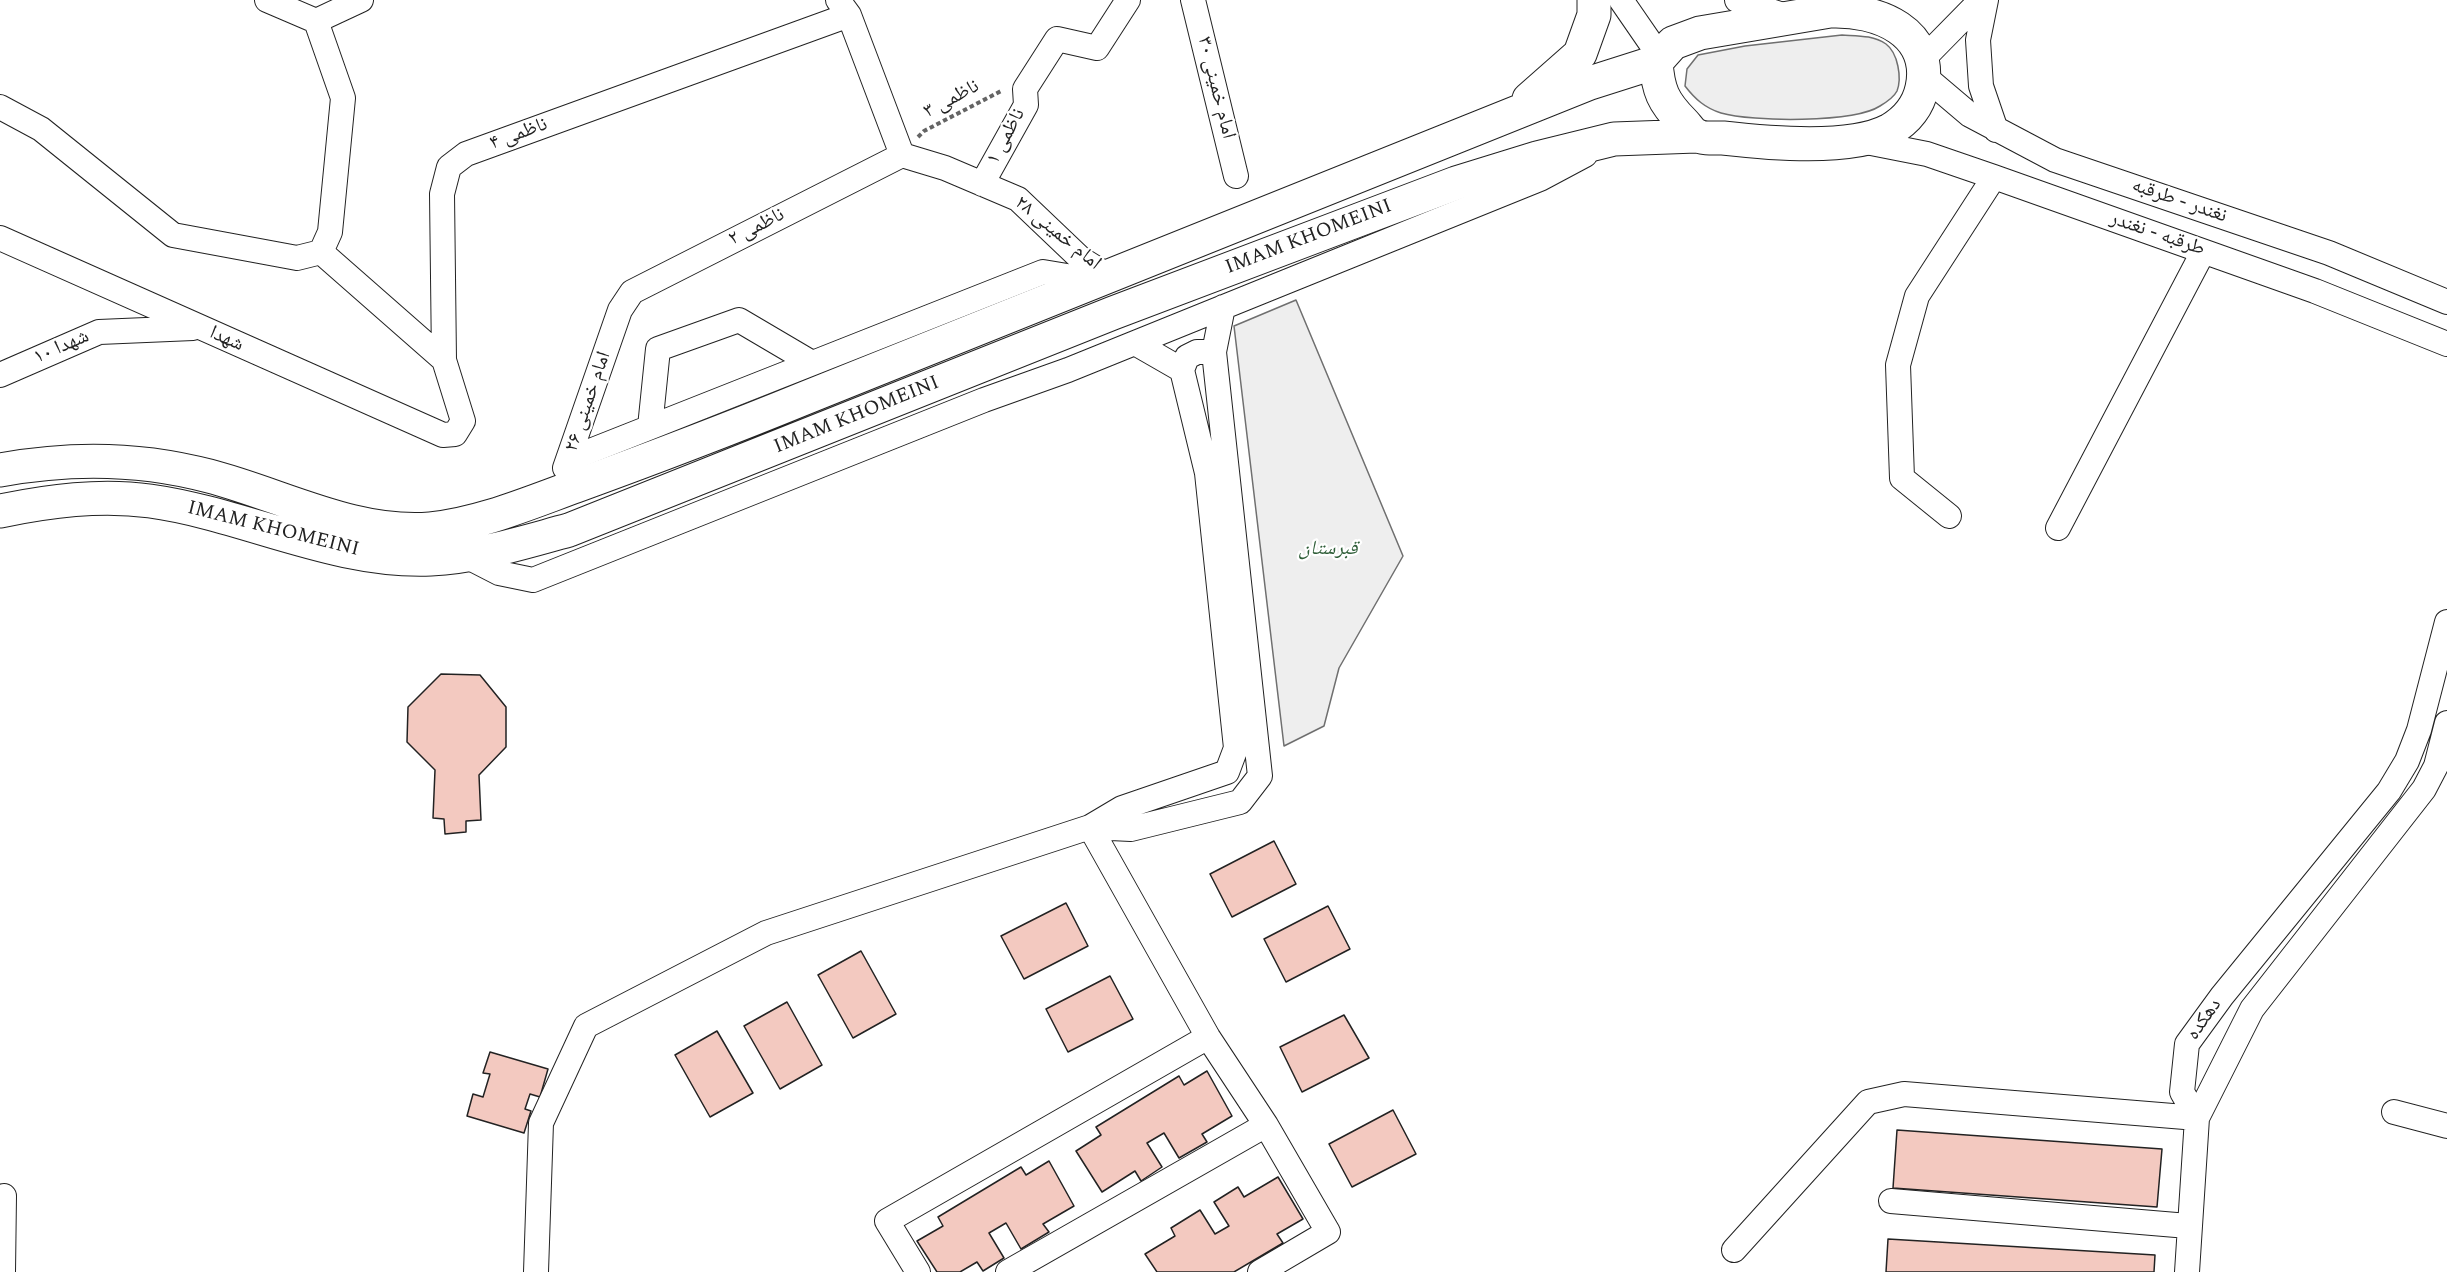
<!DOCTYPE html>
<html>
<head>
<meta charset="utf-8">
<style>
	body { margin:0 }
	canvas { display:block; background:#fff }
</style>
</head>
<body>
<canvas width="2447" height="1272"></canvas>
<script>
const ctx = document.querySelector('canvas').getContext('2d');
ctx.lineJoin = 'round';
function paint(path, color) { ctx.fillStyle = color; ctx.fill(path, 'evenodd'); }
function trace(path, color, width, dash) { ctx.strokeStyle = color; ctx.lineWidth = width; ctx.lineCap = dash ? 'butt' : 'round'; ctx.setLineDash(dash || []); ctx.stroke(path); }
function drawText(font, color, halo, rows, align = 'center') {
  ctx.font = font + ' Spectral,"Noto Naskh Arabic",serif'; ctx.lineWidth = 4.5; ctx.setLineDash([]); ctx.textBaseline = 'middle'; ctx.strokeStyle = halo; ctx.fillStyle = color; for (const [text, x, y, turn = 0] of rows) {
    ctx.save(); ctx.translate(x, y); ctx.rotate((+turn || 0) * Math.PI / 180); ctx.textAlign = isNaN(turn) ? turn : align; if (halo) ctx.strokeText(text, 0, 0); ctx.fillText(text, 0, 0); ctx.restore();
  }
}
const green = new Path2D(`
	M1842 35C1857 36 1873 35 1886 44 1898 53 1902 78 1897 91 1894 97 1885 103 1880 106 1854 123 1752 122 1721 113 1705 108 1695 99 1685 86L1687 69 1698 55 1745 46Z
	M1296 300 1403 556 1339 668 1324 726 1284 746 1234 326Z`);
paint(green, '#eee');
trace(green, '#6f6f6f', 1.5);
const building = new Path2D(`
	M441 674 480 675 506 707V747L479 775 481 820 466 821V832L445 834 444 819 433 818 435 770 407 742 408 707Z
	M1274 841 1296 884 1232 917 1210 874Z
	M1066 903 1088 946 1024 979 1001 936Z
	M1328 906 1350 949 1286 982 1264 939Z
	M861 951 896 1014 853 1038 818 975Z
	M1110 976 1133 1019 1068 1052 1046 1009Z
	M787 1002 822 1065 780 1089 744 1026Z
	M1344 1015 1369 1058 1302 1092 1280 1047Z
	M717 1031 753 1093 710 1117 675 1055Z
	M490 1052 548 1069 540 1097 530 1094 525 1109 531 1111 524 1133 467 1116 473 1094 483 1097 490 1074 483 1073Z
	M1207 1071 1232 1116 1202 1134 1207 1142 1179 1158 1164 1133 1147 1143 1162 1167 1141 1181 1135 1171 1102 1192 1076 1151 1101 1135 1096 1127 1179 1076 1184 1085Z
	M1393 1110 1416 1154 1352 1187 1329 1144Z
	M1897 1130 2162 1149 2157 1207 1893 1188Z
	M1049 1161 1074 1206 1043 1224 1049 1232 1021 1249 1006 1223 989 1233 1004 1258 983 1271 977 1262 960 1272H937L917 1241 943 1226 938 1217 1021 1167 1026 1175Z
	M1278 1177 1303 1219 1277 1234 1283 1243 1234 1272H1157L1145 1254 1175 1236 1171 1228 1200 1210 1215 1234 1229 1226 1214 1202 1238 1187 1244 1197Z
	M1888 1239 2155 1255 2154 1272H1886Z`);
paint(building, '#f3c9c0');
trace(building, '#222', 1.5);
const minor = new Path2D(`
	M267 0 316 21
	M838 0 849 15 902 155
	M1193 0 1236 176
	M1621 0 1661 58
	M1737 0 1786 16
	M1986 0 1978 40 1981 86 1996 130
	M316 21 361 0
	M1923 59 1981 0
	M1924 76 1970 115 2055 160 2329 253 2447 302
	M0 107 41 129 173 235 297 258 321 252 330 232 343 98 316 21
	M1861 141 1927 154 1994 177 2315 291 2447 344
	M902 155 945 168 1018 199 1081 259 1110 277
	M982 184 1026 105 1025 89 1057 39 1097 48 1128 0
	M0 238 443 435 455 434 463 421 444 360 442 194 449 167 466 154 849 15
	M321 252 444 360
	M1182 370 1187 357 1197 352H1214
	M0 375 99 332 193 328
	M650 427 658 349 739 320 812 363
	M570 459 1043 272 1097 281
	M565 468 620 310 632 292 902 155
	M1949 516 1902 478 1898 365 1917 296 1994 177
	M2058 528 2203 252
	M464 555 499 573 533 580 984 400 1068 370 1540 179 1585 155
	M1090 827 1131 829 1240 802 1260 776 1214 352 1223 307
	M1090 827 1208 1037 1266 1125 1328 1232 1260 1272
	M2394 1112 2447 1126
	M2197 1118 2182 1092 2187 1044 2222 996 2389 791 2407 761 2419 730 2447 622
	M1891 1201 2188 1226
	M1734 1250 1868 1102 1904 1094 2197 1118
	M3 1272 4 1196
	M536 1272 541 1123 586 1026 766 933 1090 827 1122 808 1227 772 1236 748 1207 473 1182 370 1135 343
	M918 1272 887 1221 1208 1037
	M1008 1272 1266 1125
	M2187 1272 2197 1118 2252 1009 2424 789 2436 766 2447 723`);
const highway = new Path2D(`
	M1830 11C1878 9 1934 32 1922 88 1918 107 1907 120 1890 130 1851 151 1767 143 1723 138 1715 138 1702 139 1696 135 1691 133 1687 126 1683 122 1663 102 1658 90 1656 62L1673 43 1700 33Z
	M1529 99 1580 54 1594 15V0
	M0 470C70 457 141 458 209 476 282 495 353 535 430 529 480 524 529 503 576 486 653 458 729 429 805 398 1067 294 1328 187 1590 83L1656 62
	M0 511C49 501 100 494 150 501 244 514 334 563 431 559 478 557 524 542 569 530L1113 313 1456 183 1537 158 1614 139 1696 136`);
trace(minor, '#222', 26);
trace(highway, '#222', 35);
trace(new Path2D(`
	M918 137 924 131 1003 90`), '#646464', 4, [4.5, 3]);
trace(minor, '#fff', 24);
trace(highway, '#fff', 33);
drawText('20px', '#222', '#fff', [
	["امام خمینی ۳۰",1215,88,76],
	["ناظمی ۳",952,100,-28],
	["ناظمی ۴",519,135,-20],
	["ناظمی ۱",1007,137,-62],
	["نغندر - طرقبه",2179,202,19],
	["ناظمی ۲",757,228,-27],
	["امام خمینی ۲۸",1057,234,39],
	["طرقبه - نغندر",2157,235,19],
	["IMAM KHOMEINI",1309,238,-21],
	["شهدا",226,340,24],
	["شهدا ۱۰",62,348,-24],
	["امام خمینی ۲۶",589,402,-71],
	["IMAM KHOMEINI",857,416,-22],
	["IMAM KHOMEINI",273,530,14],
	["دهکده",2205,1020,-55]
]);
drawText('italic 20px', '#2f5e38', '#fff', [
	["قبرستان",1328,550]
]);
</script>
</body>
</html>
